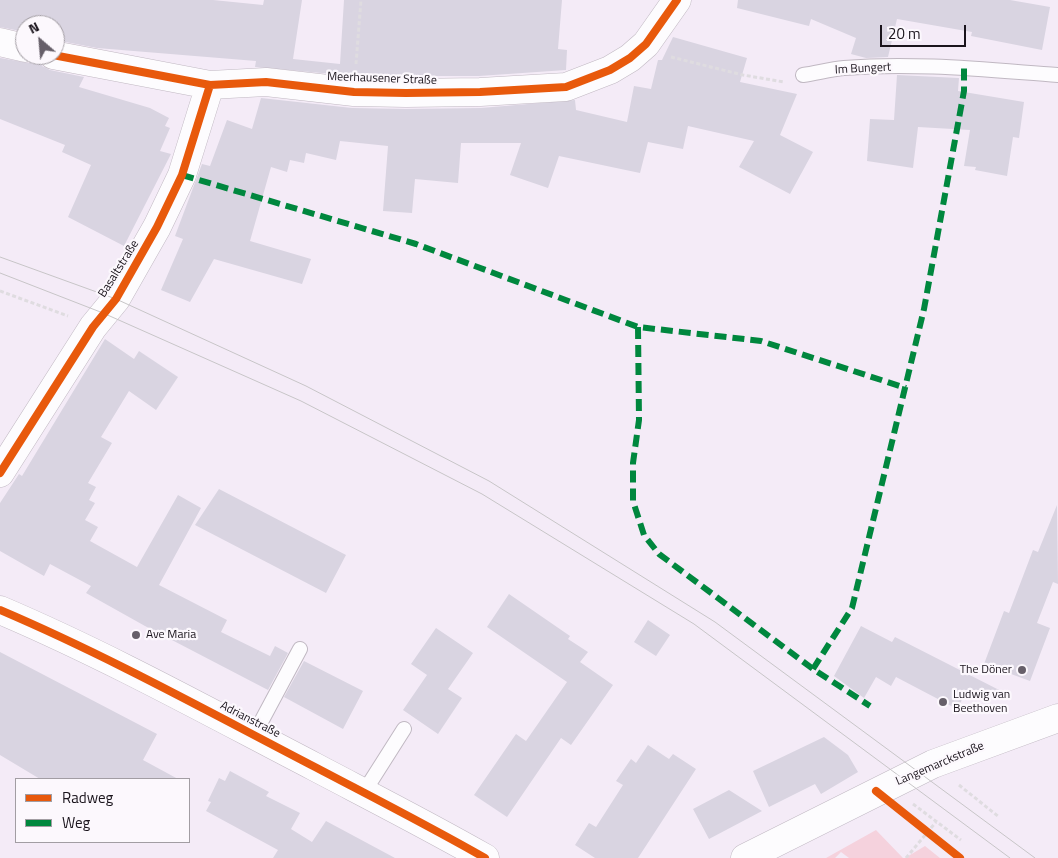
<!DOCTYPE html>
<html>
<head>
<meta charset="utf-8">
<style>
	body { margin:0 }
	#map { position:relative; width:1058px; height:858px; overflow:hidden; background:#f4ebf7; font-family:"Titillium Web",sans-serif }
	canvas { display:block }
	.legend { position:absolute; left:15px; top:778px; width:175px; height:65px; box-sizing:border-box; background:#fcf8fd; border:1px solid #a29da3; margin:0; padding:6px 9px; list-style:none; font-size:15px; color:#1a141c }
	.legend li { display:flex; align-items:center; gap:10px; height:25px }
	.legend b { width:25px; border:1px solid #a29da3 }
	.north { position:absolute; left:15px; top:15px; width:50px; height:50px; box-sizing:border-box; background:#fcf8fd; border:1px solid #a29da3; border-radius:50%; rotate:333deg; font-size:14px; font-weight:700; line-height:20px; text-align:center; color:#1a141c }
	.north::after { content:''; display:block; margin:auto; width:18px; height:22px; background:#665f69; clip-path:polygon(50% 0,100% 100%,50% 72%,0 100%) }
	.scale { position:absolute; left:880px; top:25px; width:86px; height:22px; box-sizing:border-box; border:2px solid #1a141c; border-top:0; padding-left:6px; font-size:15px; line-height:18px; white-space:nowrap; color:#1a141c; -webkit-text-stroke:4px #fcf8fd; paint-order:stroke }
</style>
</head>
<body>
<div id="map">
<canvas width="1058" height="858"></canvas>
<ul class="legend">
<li><b style="height:6px;background:#e8590c"></b>Radweg</li>
<li><b style="height:6px;background:#00873e"></b>Weg</li>
</ul>
<div class="north">N</div>
<div class="scale">20 m</div>
</div>
<script>
const ctx = document.querySelector('canvas').getContext('2d');
ctx.lineJoin = 'round';
function paint(path, color) { ctx.fillStyle = color; ctx.fill(path, 'evenodd'); }
function trace(path, color, width, dash) { ctx.strokeStyle = color; ctx.lineWidth = width; ctx.lineCap = dash ? 'butt' : 'round'; ctx.setLineDash(dash || []); ctx.stroke(path); }
function drawText(font, color, halo, rows, align = 'center') {
  ctx.font = font + ' "Titillium Web",sans-serif'; ctx.lineWidth = 4.5; ctx.setLineDash([]); ctx.textBaseline = 'middle'; ctx.strokeStyle = halo; ctx.fillStyle = color; for (const [text, x, y, turn = 0] of rows) {
    ctx.save(); ctx.translate(x, y); ctx.rotate((+turn || 0) * Math.PI / 180); ctx.textAlign = isNaN(turn) ? turn : align; if (halo) ctx.strokeText(text, 0, 0); ctx.fillText(text, 0, 0); ctx.restore();
  }
}
paint(new Path2D(`
	M876 830 903 858H849L841 852 835 858H826Z
	M925 846 940 858H905Z`), '#f5d2dd');
paint(new Path2D(`
	M0 0H213L263 5 264 0H302L293 59 340 64 344 0H562L558 49 567 50 566 70 479 76H355L255 67 256 61 97 48 55 40V25H25V32L0 27Z
	M738 0H1010L1050 7 1042 50 971 36 972 32 897 19 888 57 866 58 851 54 856 38 811 19 809 26 737 8Z
	M673 37 747 58 740 82 797 94 780 135 813 152 790 194 739 167 754 141 688 126 683 149 648 142 640 173 559 156 548 188 510 175 521 143H461L458 183 415 179 412 213 383 211 388 146 340 141 336 160 306 153 304 163 290 160 287 172 271 167 250 241 311 259 302 284 214 259 190 302 161 290 183 239 175 236 202 164 210 166 227 120 252 129 261 98 352 108 406 109 481 108 575 100 576 110 627 122 634 86 651 89 658 60H662Z
	M38 56 42 66 50 70 84 77 79 87 150 108 169 118 165 126 170 128 160 151 171 154 124 246 68 217 91 165 62 152 65 145 0 119V58L29 63Z
	M897 75 959 78 958 91 1024 102 1019 138 1013 137 1007 176 975 170 976 167 964 166 970 130 918 127 913 168 867 161 870 119 894 120Z
	M105 339 134 359 139 351 178 377 156 410 129 391 101 437 112 443 88 483 96 487 89 500 95 503 85 520 98 527 90 541 137 567 178 495 201 508 159 585 227 620 221 632 270 656 275 646 288 653 268 690 145 626 86 593 91 586 50 564 44 576 0 551V503L19 474 22 476Z
	M219 489 346 555 326 593 195 525Z
	M1057 505 1058 584 1053 582 1037 623 1050 628 1030 681 984 664 1004 611 1009 613 1033 550 1038 552Z
	M509 594 570 636 568 639 588 652 580 662 613 685 571 745 561 738 507 817 474 795 516 734 526 741 567 682 487 627Z
	M648 620 670 635 656 656 634 642Z
	M861 626 892 642 895 637 1005 693 963 698 957 709 896 677 891 686 876 677 864 698 834 676Z
	M436 628 473 653 448 689 462 698 438 734 403 710 427 675 411 664Z
	M0 652 157 734 143 760 178 779H40L0 755Z
	M304 661 363 691 343 729 284 697Z
	M824 737 848 755 858 772 821 794 815 784 769 807 753 771Z
	M648 745 669 759 673 754 696 769 638 858H595L575 845 589 823 596 827 623 785 616 781 631 759 636 763Z
	M230 771 269 792 266 796 300 813 291 829 312 842 326 821 395 858H273L278 850 206 811 211 802 208 801 219 778 225 781Z
	M729 790 762 811 709 839 693 809Z`), '#d9d4e1');
const service = new Path2D(`
	M803 75C817 73 831 69 844 68 914 62 988 70 1058 75
	M254 735 300 649
	M364 792 404 729`);
const minor = new Path2D(`
	M0 42 25 48
	M53 55 210 85 266 82 354 92 406 93 480 92 566 87 610 70 630 58 646 44 677 0
	M0 473 93 327 116 299 157 227 182 175 210 85
	M0 610C108 656 211 713 315 767 372 797 429 826 485 858`);
const secondary = new Path2D(`
	M745 858 933 764 1058 718`);
trace(service, '#c0b8c2', 16);
trace(minor, '#c0b8c2', 29);
trace(secondary, '#c0b8c2', 29);
trace(new Path2D(`
	M671 57 743 75 784 82
	M356 64 361 0
	M0 291 68 316
	M959 785 999 817
	M913 804 961 840
	M906 858 936 822`), '#dfdce0', 3, [4, 2.5]);
trace(service, '#fdfcfe', 14);
trace(minor, '#fdfcfe', 28);
trace(secondary, '#fdfcfe', 28);
trace(new Path2D(`
	M0 257 116 299 306 386 489 481 715 622 1035 858
	M0 273 103 313 301 401 482 494 694 624 1010 858`), '#c7c5c7', 1);
trace(new Path2D(`
	M182 175 416 244 638 327 761 341 906 388
	M638 327 639 420 633 463V501L644 535 659 554 813 669 870 706
	M813 669 852 608 924 309 964 91V68`), '#00873e', 6, [12, 6]);
trace(new Path2D(`
	M53 55 210 85 266 82 354 92 406 93 480 92 566 87 610 70 630 58 646 44 677 0
	M0 473 93 327 116 299 157 227 182 175 210 85
	M0 610C108 656 211 713 315 767 372 797 429 826 485 858
	M876 791 960 858`), '#e8590c', 8);
for (const [x, y, r, color] of [
	[136,635,5,"#665f69"],
	[1022,670,5,"#665f69"],
	[943,702,5,"#665f69"]
]) { const dot = new Path2D(); dot.arc(x, y, r, 0, 2 * Math.PI); ctx.fillStyle = color; ctx.fill(dot); trace(dot, '#fcf8fd', 2); }
drawText('12px', '#1a141c', '#fcf8fd', [
	["Im Bungert",863,69,-3],
	["Meerhausener Straße",382,79,2],
	["Basaltstraße",119,269,-58],
	["Adrianstraße",250,720,27],
	["Langemarckstraße",940,764,-23]
]);
drawText('12px', '#1a141c', '#fcf8fd', [
	["Ave Maria",146,635],
	["The Döner",1012,670,"right"],
	["Ludwig van",953,695],
	["Beethoven",953,709]
], 'left');
</script>
</body>
</html>
